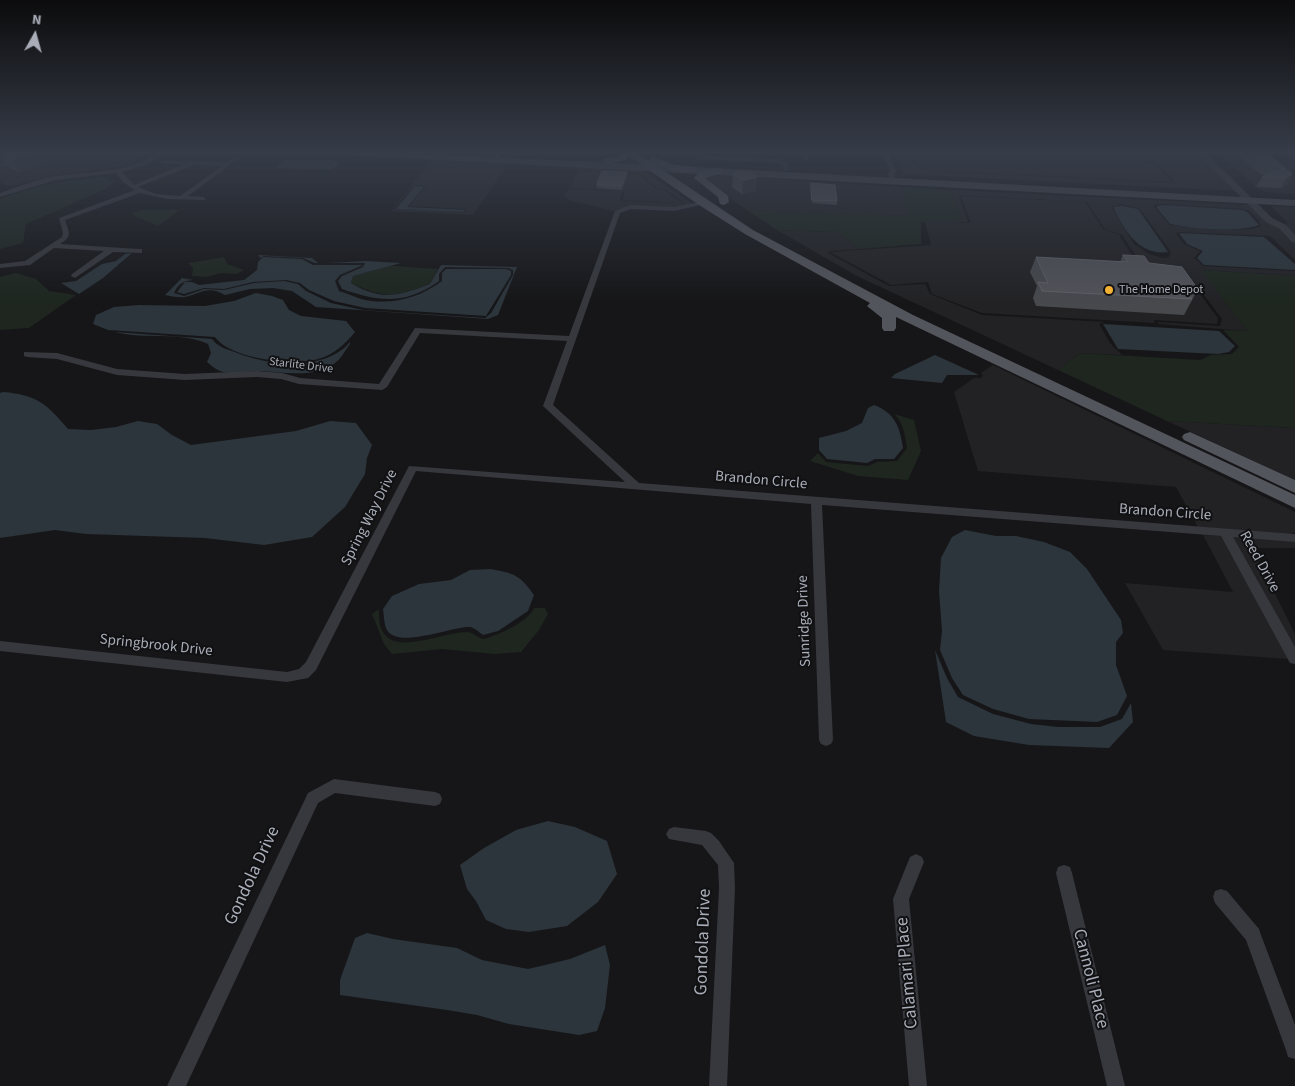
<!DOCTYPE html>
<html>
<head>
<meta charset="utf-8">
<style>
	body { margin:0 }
	#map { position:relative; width:1295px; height:1086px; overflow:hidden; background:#161618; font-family:"Source Sans 3",sans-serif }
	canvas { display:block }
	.north { position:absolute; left:10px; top:10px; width:50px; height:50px; -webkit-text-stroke:4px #111113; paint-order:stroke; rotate:7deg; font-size:14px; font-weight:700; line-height:20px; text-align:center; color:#a8adb8 }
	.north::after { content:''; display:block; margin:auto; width:18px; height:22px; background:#a8adb8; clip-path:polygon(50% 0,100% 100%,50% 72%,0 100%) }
</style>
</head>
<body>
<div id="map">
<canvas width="1295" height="1086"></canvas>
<div class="north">N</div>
</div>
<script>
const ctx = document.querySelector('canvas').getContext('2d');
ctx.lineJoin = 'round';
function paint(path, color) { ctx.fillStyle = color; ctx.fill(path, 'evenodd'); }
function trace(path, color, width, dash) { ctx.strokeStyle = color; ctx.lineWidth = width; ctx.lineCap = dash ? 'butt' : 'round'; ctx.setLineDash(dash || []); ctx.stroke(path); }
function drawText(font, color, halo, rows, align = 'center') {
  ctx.font = font + ' "Source Sans 3",sans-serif'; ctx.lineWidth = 4; ctx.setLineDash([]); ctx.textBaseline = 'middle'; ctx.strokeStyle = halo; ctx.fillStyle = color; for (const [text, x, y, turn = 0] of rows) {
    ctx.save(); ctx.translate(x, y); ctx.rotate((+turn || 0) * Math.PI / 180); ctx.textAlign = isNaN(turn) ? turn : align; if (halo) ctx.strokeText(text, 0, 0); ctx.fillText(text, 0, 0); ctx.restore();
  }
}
paint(new Path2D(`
	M0 153H148L127 166 54 175 11 186 4 184 0 180Z
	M897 153H911L913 163 929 171 1173 183 1175 182 1157 163 1147 162 1139 153H1198L1236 191 904 174Z
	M913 153H1137L1145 163H1155L1172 182 929 170 916 163Z
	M1219 153H1266L1276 161 1293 162 1295 194 1266 192 1258 189Z
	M432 160 508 164 473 215 391 211ZM416 185 426 186 409 206 466 209V212L394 209 413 186Z
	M579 167 632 169 646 173 693 204 669 208 630 206 614 211 572 201 564 197 568 189 623 191 620 200 622 201 684 203 667 190 657 188 640 173 577 170Z
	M578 171 639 174 655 188 665 191 682 203 623 200 625 191 570 188Z
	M709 175 902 187 909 216 747 210 702 179Z
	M951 190 1251 205 1280 228 1295 243V260L1270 236 1178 232 1176 234 1184 244 1200 251 1194 258 1204 266 1295 271V276L1202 270 1247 331 1158 324V322L1220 326 1222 319 1183 267 1145 264 1139 261 1122 235 1105 229 1087 202 960 195 959 196 968 222H962ZM1121 204 1140 209 1169 249 1171 253 1168 258H1163L1149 254 1134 244 1111 207ZM1165 204 1241 209 1250 211 1259 220 1261 226 1253 229 1216 230 1170 225 1154 208 1155 204Z
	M961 196 1085 202 1103 229 1119 235 1136 261 1180 268 1218 318 1217 324 1154 320 1155 323 982 313 932 294 928 282 891 285 830 252 931 245 925 223 927 221 971 223Z
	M1271 206 1295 207V237L1286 228 1287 222Z
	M777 230 837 232 860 249 830 251 828 253 889 286 925 284 930 294 982 315 1105 322 1099 324 1110 343 1122 355 1080 353 1058 370 857 276Z
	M993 365 1295 512V532L1292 534 1198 527 1176 487 978 471 954 392 974 378H981L983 376 981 373Z
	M1167 421 1295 428V480Z
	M1203 535 1221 536 1289 659 1163 650 1125 583 1233 592Z
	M1232 537 1295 541V548H1252L1295 634V648Z`), '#222225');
paint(new Path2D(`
	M104 177 113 182 106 189 26 224 23 243 0 249V199C33 186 68 179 104 177Z
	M902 187 951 190 962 222H921V244L860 249 837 232 777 230 747 210 908 216Z
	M142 210H179L158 226 137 217 131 213Z
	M224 257 227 264 244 270 237 274 221 273 207 277 192 276 193 268 188 263Z
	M389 266H394L438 269 430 284C397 297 384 299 351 283L353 276Z
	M1201 270 1295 276V428L1167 421 1058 370 1080 353 1200 360 1211 355 1232 354 1239 347 1223 330 1247 331Z
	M16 273 36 279 49 291 76 295 29 328 0 330V277Z
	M894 414 914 420 921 451 908 480 858 476 810 461 818 453 826 462 868 466 877 462 897 461 907 448C905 436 904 423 894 414Z
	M534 608H545L548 614 539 630 521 652 494 654 442 649 392 654 384 644 372 614 379 609C376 666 434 633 467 632 473 632 477 638 484 639 498 635 528 622 534 608Z`), '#1e261f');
paint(new Path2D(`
	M284 160H332L340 163 337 167 330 170 277 168V165Z
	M415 186 424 187 407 207 465 210 464 212 396 209Z
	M1166 205 1242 210 1247 212 1259 225C1236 233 1193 229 1170 224L1157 208V206Z
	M1122 206 1138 209 1168 252C1139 256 1124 230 1113 207Z
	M1179 233 1264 237 1295 264V270L1204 265 1197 258 1203 251 1187 244Z
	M132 253 103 278 79 294 61 283 76 281 102 264 116 261 125 254Z
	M258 255 312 258 318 263H327L366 261 401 263 353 276 351 283C381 301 399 296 430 284L441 265 517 267 498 315 488 319 316 307 292 291 273 288 250 289 225 295C207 285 202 293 185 297 179 298 171 296 165 295L182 278 193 280C183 281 178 284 174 293L184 296 204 289 224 290 254 283 284 281 298 284 306 291 331 303 363 310 485 318 491 313 513 275V270L508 268 445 267 439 274V281C406 305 379 302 342 289L338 281 342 276 363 267 365 263H315L303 258 264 256 260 258Z
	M263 257 302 259 313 265H363L340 275 335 281 339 291C347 293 356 298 365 300 393 305 419 298 442 281V273L446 269H506L511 271V275L486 316 365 308 334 301 309 290 300 283 286 280 253 282 224 289 204 288 184 294 177 292 185 282H192L199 285 244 280 257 270 258 262Z
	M256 293 272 296 283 300 289 310 301 316 346 321 355 332C345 344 334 355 318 359 293 366 230 359 215 337L108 330 93 324 96 315 114 307 139 305 205 306 234 301Z
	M1103 324 1219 331 1235 346 1229 352 1218 354 1118 349Z
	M115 332 212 339C218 347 226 349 235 352 267 366 325 372 350 342V344C344 352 341 360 332 365 309 379 281 371 255 371 244 372 231 375 220 371 215 369 211 365 207 362L211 353 208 344C180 331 145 340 115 332Z
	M935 355 979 375H947L942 383 891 378 895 374Z
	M3 392C37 395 46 403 68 429L91 430 116 427 138 421 157 424 172 435 191 445 296 431 330 421 356 423 372 445 367 458 365 474 345 507 312 537 264 545 205 538 86 534 55 530 0 538V393Z
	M874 405C895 413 900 427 903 448L894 459H875L867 463 827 459 819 450V438L846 431 862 423 868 408Z
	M965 530 996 536H1016L1044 542 1070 552 1087 569 1121 620 1123 633 1116 642V665L1127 696 1117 715 1097 722 1029 719 993 709 963 695 952 678 940 650 942 631 939 591 941 558 952 537Z
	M490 569C514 573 520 575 534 595L528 611 498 631 483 635C479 632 475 628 470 627 451 626 395 651 386 628 384 623 384 615 383 609L392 596 419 584 451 580 470 570Z
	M935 650 947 678 958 697 993 714 1031 724 1058 727H1100L1122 719 1131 703 1133 722 1109 748 1029 745 974 736 946 722Z
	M548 821 575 827 607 841 617 874 598 902 567 926 529 932 506 929 486 920 476 901 467 889 460 865 484 848 516 830Z
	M367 933 393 939 457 948 482 960 528 969 570 959 605 945 610 965 605 1008 597 1031 579 1035 509 1024 477 1015 447 1010 340 995V980L355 938Z`), '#2c353c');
paint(new Path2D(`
	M157 153H164L146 165 122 172 134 185 184 164H163L160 162 161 161 227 162 234 157 239 158 188 196 203 197 205 198V200L167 199 140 193 65 220C69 233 73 236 60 244L139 249H142V253L113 252 75 278 71 276 72 274 104 251 54 248 30 265 0 268V264L25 261 62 237 63 233 59 218 135 190 123 182 116 173 56 180 0 197V193C18 187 37 179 56 176 94 170 122 175 157 153ZM194 165 222 166 180 196 156 194 138 187Z
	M496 153H502L496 161H492Z
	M683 153 708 156 777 159 788 163 789 170 784 171 783 165 776 163 708 160Z
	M802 153H808L809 161H805Z
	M883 153H889L896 172 894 174 895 183 890 182 888 173 890 171Z
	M1285 153H1292L1295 155V160Z
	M703 201 705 202V204L674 211 631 209 620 213 553 405 639 483 1295 534V542L1233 537 1295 647V664L1290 663 1221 536 822 505 833 740 831 744 826 746 821 744 819 740 811 504 416 471 316 670 308 678 287 682 0 651V641L287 672 299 669 306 662 409 466 625 482 543 406 567 341 420 333 387 387 382 390 299 384 281 379 257 377 185 380 117 375 57 359 27 357 24 356V352L57 353 117 369 185 374 257 371 282 373 300 378 379 384 415 328 569 336 615 211 630 205 674 207Z
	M334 779 435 792 440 794 442 799 440 804 435 806 335 793 318 803 186 1086H167L308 793Z
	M674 827 706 831 711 833 719 841 734 863 735 888 727 1086H709L719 888 718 865 702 845 669 839 666 834 669 829Z
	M916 854 922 857 924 862 909 899 927 1086H909L893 899 910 857Z
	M1064 865 1070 867 1072 873 1125 1086H1107L1056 873 1058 867Z
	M1221 889 1227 891 1259 929 1261 935 1295 1025V1059L1288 1057 1286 1050 1246 940 1215 903 1213 897 1215 891Z`), '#37383d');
paint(new Path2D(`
	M1197 153H1206L1272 218 1286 225 1295 235V243L1292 242 1280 229 1266 222Z`), '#37383d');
paint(new Path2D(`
	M341 153H400L658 165 1295 200V206L345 155Z`), '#45474d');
paint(new Path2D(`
	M621 153H638L648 160 653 157 672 164 695 167V171C681 174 666 169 654 164L753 230 913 315 1295 495V508L896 317V328L894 331H884L882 328V318L867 306 870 303 745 234 699 205 629 156 626 160 607 164 602 161 604 159 620 156Z
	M718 168 722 169V173L705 178 728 196 729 202 724 205 720 204 718 197 694 178 700 171Z
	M1190 432 1295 480V493L1184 440 1182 437 1184 434Z`), '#53555c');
paint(new Path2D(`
	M0 153H46L51 162 19 172 6 166 0 167Z
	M1236 153H1267L1292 174 1287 184 1281 188 1256 187 1262 177 1265 175 1259 173Z
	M746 171 756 191 742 194 732 187 733 174Z
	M627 172V176L622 190 597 188V185Z
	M811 183 837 201V205L812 203Z
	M1123 255 1149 263 1198 289 1184 315 1036 306 1033 298 1037 286 1030 272 1036 257 1120 262Z`), '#47494d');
paint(new Path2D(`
	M0 153 6 166 0 167Z
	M30 153H46L51 162 19 172 12 158Z
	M627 172V176L622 190V186Z
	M1292 174 1287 184 1281 188 1286 178Z
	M757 177 756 191 742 194 743 180Z`), '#2f3033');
const building = new Path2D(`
	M1 153H30L12 158Z
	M1252 153H1267L1292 174 1286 178 1262 177 1284 169 1264 163Z
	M602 171 627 172 622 186 597 185Z
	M746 171 757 177 743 180 733 174Z
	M811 183 835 185 837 201 812 200Z
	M1123 255 1144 256 1149 263 1182 267 1198 289 1184 288 1192 299 1042 291 1038 282 1048 283 1036 257 1128 262Z`);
paint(building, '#525359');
trace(building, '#5f6168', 1);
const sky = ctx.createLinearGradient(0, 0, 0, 305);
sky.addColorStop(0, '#0c0c0d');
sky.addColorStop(0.5, '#363c48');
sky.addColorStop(1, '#363c4800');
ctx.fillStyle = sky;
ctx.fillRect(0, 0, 1295, 305);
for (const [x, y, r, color] of [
	[1109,290,5,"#f2b134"]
]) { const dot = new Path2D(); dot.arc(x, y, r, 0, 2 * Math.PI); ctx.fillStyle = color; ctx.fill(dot); trace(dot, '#111113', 2); }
drawText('12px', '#a8adb8', '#111113', [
	["The Home Depot",1119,290]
], 'left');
drawText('12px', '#a8adb8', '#111113', [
	["Starlite Drive",301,366,7]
]);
drawText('15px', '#a8adb8', '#111113', [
	["Brandon Circle",761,481,5],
	["Brandon Circle",1165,513,4],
	["Spring Way Drive",370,518,-63],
	["Reed Drive",1259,562,61],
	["Sunridge Drive",805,621,-92],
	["Springbrook Drive",156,646,6]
]);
drawText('18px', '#a8adb8', '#111113', [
	["Gondola Drive",253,876,-65],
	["Gondola Drive",704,942,-88],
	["Calamari Place",908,973,-95],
	["Cannoli Place",1090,979,76]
]);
</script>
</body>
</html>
